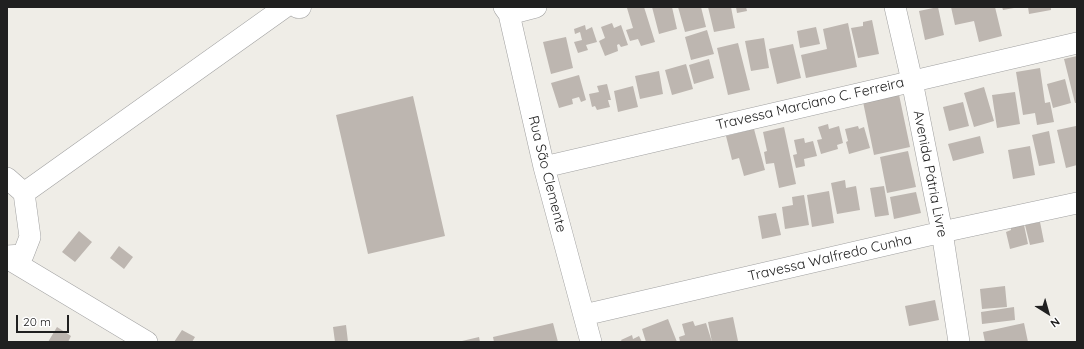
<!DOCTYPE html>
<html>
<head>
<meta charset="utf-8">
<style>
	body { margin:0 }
	#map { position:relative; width:1084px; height:349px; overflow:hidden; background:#efede7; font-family:Quicksand,sans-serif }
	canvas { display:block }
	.frame { position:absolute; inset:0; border:8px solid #202020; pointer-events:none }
	.north { position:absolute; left:1028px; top:293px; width:40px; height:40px; -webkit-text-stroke:3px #fff; paint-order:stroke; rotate:143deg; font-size:11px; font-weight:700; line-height:16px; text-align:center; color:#202020 }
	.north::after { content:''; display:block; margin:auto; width:14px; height:18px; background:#202020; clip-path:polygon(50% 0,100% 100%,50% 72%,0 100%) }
	.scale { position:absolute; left:16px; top:315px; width:53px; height:18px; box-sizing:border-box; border:2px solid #202020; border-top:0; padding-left:5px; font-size:12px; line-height:14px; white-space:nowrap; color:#202020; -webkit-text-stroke:3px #fff; paint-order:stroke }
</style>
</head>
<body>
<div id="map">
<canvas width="1084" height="349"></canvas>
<div class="frame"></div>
<div class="north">N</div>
<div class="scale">20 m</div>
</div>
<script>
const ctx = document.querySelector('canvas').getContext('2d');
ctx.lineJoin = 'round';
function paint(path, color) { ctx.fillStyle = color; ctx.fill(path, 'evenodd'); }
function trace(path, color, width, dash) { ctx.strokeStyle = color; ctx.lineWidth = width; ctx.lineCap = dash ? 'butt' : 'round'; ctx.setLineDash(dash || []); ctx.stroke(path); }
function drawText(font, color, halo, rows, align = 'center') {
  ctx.font = font + ' Quicksand,sans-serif'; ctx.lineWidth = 4; ctx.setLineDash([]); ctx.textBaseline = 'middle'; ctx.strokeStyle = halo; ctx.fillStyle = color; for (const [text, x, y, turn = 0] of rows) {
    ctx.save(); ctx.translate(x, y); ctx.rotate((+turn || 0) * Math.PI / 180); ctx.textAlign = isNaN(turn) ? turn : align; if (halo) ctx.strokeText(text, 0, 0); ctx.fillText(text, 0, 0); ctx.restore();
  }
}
paint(new Path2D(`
	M630 7H644L655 42 641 46 638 39 630 41 626 30 633 28 627 8Z
	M652 7H672L677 29 659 34Z
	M678 7H701L706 27 685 32Z
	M708 7H731L735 28 714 32Z
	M736 7H746L747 11 737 13Z
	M938 7 944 35 925 40 919 11Z
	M951 7H995L1002 36 979 42 974 21 955 25Z
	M1002 7H1014V8L1003 10Z
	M1028 7H1051V10L1029 14Z
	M872 20 879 54 858 58 851 28 863 26V22Z
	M612 23 614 28 621 25 628 45 621 47 619 44 617 45 618 51 605 56 599 41 605 38 601 27Z
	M848 23 857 67 806 78 801 55 827 49 823 29Z
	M585 25 586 30 592 27 597 42 586 45 588 50 578 53 574 42 582 40 580 32 575 34 574 29Z
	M816 27 820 44 800 48 797 31Z
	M707 30 714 54 691 60 685 37Z
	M566 37 573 68 551 74 543 42Z
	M764 38 769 68 751 71 745 41Z
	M738 43 750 90 728 95 717 48Z
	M793 44 801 78 777 84 769 49Z
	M1077 56V103H1075L1064 59Z
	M709 59 714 78 694 84 689 65Z
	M686 64 693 89 672 95 665 70Z
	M1040 68 1045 103 1050 102 1054 122 1037 125 1035 113 1023 115 1016 72Z
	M659 71 663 94 640 99 635 76Z
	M579 75 586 100 581 102 579 97 572 99 573 104 559 108 551 83Z
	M1065 79 1071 103 1053 108 1047 84Z
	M607 84 611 100H608L610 107 597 110 595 106 592 107 589 94 599 92 597 86Z
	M633 86 638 107 618 112 614 91Z
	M984 87 994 121 974 127 964 93Z
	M898 90 910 147 874 155 862 97Z
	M1015 92 1020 124 997 128 992 95Z
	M413 96 445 236 368 254 336 115Z
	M963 102 969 126 949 131 943 107Z
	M828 124 829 129 839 126 843 143 837 145 838 149 821 154 817 140 822 139 818 127Z
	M858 126 859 129 864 127 870 148 849 154 846 142 848 141 845 129Z
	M1076 126 1077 165 1066 168 1057 130Z
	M784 127 796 184 779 188 774 163 766 164 764 152 767 151 763 132Z
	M754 129 765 170 744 176 739 158 732 160 726 136Z
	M1049 131 1055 163 1039 166 1032 135Z
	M980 136 984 153 953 161 948 144Z
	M804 138 805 143 813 141 817 156 804 159 805 166 796 168 793 155 797 154 794 140Z
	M1030 146 1035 175 1013 179 1008 150Z
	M908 151 916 187 887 193 880 157Z
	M845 180 846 188 856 186 860 210 837 214 831 183Z
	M884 186 889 215 875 217 870 188Z
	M829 191 834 223 812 227 807 195Z
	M916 192 921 213 894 219 890 197Z
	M804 195 809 225 785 229 782 207 793 205 792 197Z
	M776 213 781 235 762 239 758 216Z
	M1040 222 1044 242 1030 245 1025 225Z
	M1024 225 1028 244 1010 249 1006 232 1011 230V228Z
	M79 231 92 242 75 262 62 252Z
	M119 246 133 257 124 269 110 258Z
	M1005 286 1007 307 982 309 980 289Z
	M935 300 939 320 909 326 905 306Z
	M1014 307 1015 320 982 324 981 312Z
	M733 317 738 341 732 342H712L708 322Z
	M668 319 677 342H646L642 329Z
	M693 321 695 326 706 323 712 342H680L679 337 685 335 682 324Z
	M553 323 558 342H494L493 337Z
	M1024 323 1028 342H985L983 332Z
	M346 325 348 342H335L333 327Z
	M57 327 71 336 68 342H48Z
	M182 330 195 337 192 342H174Z
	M632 335 633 339 639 336 642 342H622L621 340Z
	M479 337 480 342H462V341Z`), '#bdb6b0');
const minor = new Path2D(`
	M504 7 509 14 544 167 591 342
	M508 7 509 14 536 7
	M895 7 912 81 942 232 959 342
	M544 167 1077 43
	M7 178 24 193 30 237 23 255 7 256
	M24 193 285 7
	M7 258 147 342
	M584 315 942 232 1077 203`);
const tertiary = new Path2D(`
	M298 7H300`);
trace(minor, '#a1a1a1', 22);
trace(tertiary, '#a1a1a1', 23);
trace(minor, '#fff', 21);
trace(tertiary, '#fff', 22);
drawText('14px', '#202020', '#fff', [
	["Travessa Marciano C. Ferreira",810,104,-13],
	["Rua São Clemente",547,174,76],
	["Avenida Pátria Livre",930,174,79],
	["Travessa Walfredo Cunha",830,258,-13]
]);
</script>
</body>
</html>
